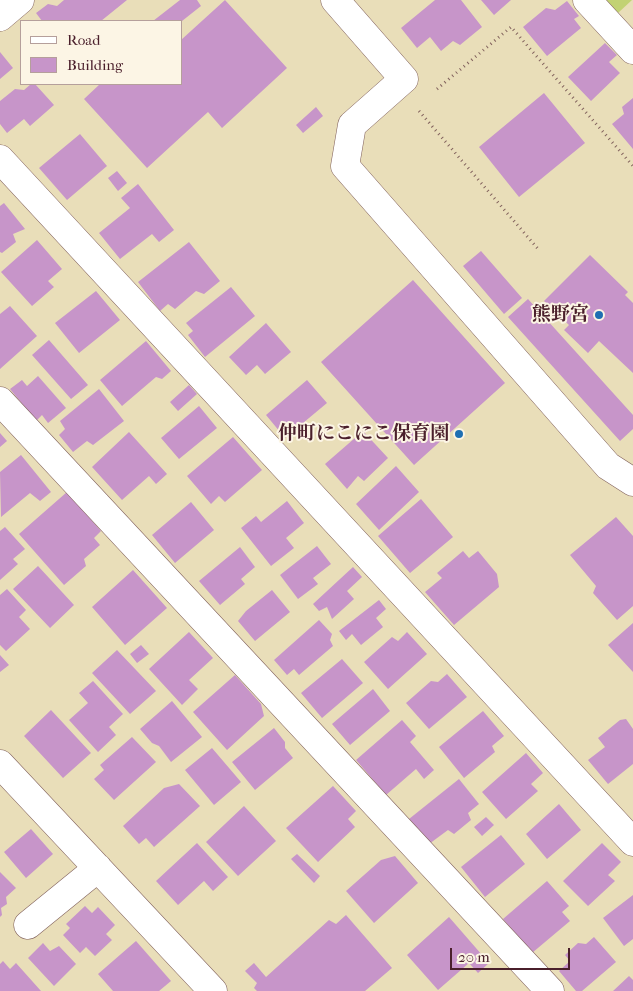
<!DOCTYPE html>
<html>
<head>
<meta charset="utf-8">
<style>
	body { margin:0 }
	#map { position:relative; width:633px; height:991px; overflow:hidden; background:#e9deb9; font-family:"IM FELL French Canon",serif }
	canvas { display:block }
	.legend { position:absolute; left:20px; top:20px; width:162px; height:65px; box-sizing:border-box; background:#fcf5e5; border:1px solid #b59f9b; margin:0; padding:6px 9px; list-style:none; font-size:15px; color:#4a1f2b }
	.legend li { display:flex; align-items:center; gap:10px; height:25px }
	.legend b { width:25px; border:1px solid #b59f9b }
	.scale { position:absolute; left:450px; top:948px; width:120px; height:22px; box-sizing:border-box; border:2px solid #4a1f2b; border-top:0; padding-left:6px; font-size:15px; line-height:18px; white-space:nowrap; color:#4a1f2b; -webkit-text-stroke:4px #fcf5e5; paint-order:stroke }
</style>
</head>
<body>
<div id="map">
<canvas width="633" height="991"></canvas>
<ul class="legend">
<li><b style="height:6px;background:#fff"></b>Road</li>
<li><b style="height:14px;background:#c795c9"></b>Building</li>
</ul>
<div class="scale">20 m</div>
</div>
<script>
const ctx = document.querySelector('canvas').getContext('2d');
ctx.lineJoin = 'round';
function paint(path, color) { ctx.fillStyle = color; ctx.fill(path, 'evenodd'); }
function trace(path, color, width, dash) { ctx.strokeStyle = color; ctx.lineWidth = width; ctx.lineCap = dash ? 'butt' : 'round'; ctx.setLineDash(dash || []); ctx.stroke(path); }
function drawText(font, color, halo, rows, align = 'center') {
  ctx.font = font + ' "IM FELL French Canon","Noto Serif JP",serif'; ctx.lineWidth = 4; ctx.setLineDash([]); ctx.textBaseline = 'middle'; ctx.strokeStyle = halo; ctx.fillStyle = color; for (const [text, x, y, turn = 0] of rows) {
    ctx.save(); ctx.translate(x, y); ctx.rotate((+turn || 0) * Math.PI / 180); ctx.textAlign = isNaN(turn) ? turn : align; if (halo) ctx.strokeText(text, 0, 0); ctx.fillText(text, 0, 0); ctx.restore();
  }
}
paint(new Path2D(`
	M606 0H632L618 13Z`), '#c2d274');
paint(new Path2D(`
	M64 0H127L101 21H42L36 13 48 4 57 6Z
	M180 0H197L201 6 182 21H153Z
	M225 0 287 68 222 128 208 112 147 168 84 99 100 84H181V40Z
	M435 0H461L482 27 460 45 453 41 441 51 430 37 417 48 401 28Z
	M481 0H511L494 15Z
	M567 1 579 16 574 19 581 28 547 56 523 27 546 8 555 10Z
	M605 43 617 55 609 62 620 73 591 101 568 77Z
	M0 52 13 68 0 79Z
	M31 84H35L54 105 30 126 24 119 7 133 0 124V101L15 89 24 90Z
	M544 93 585 143 519 197 479 147Z
	M633 98V149L612 124 624 114 622 107Z
	M316 107 323 116 303 133 296 125Z
	M80 134 107 166 67 200 39 168Z
	M117 171 127 183 118 191 108 178Z
	M138 184 174 230 159 242 152 234 120 259 99 233 130 208 121 198Z
	M4 203 25 229 13 234 16 242 2 253 0 252V206Z
	M37 240 62 269 48 281 54 287 32 306 1 272Z
	M189 242 220 281 204 294 196 291 175 309 168 304 160 311 138 282Z
	M481 251 522 298 504 314 463 266Z
	M590 255 628 292 625 295 633 303V373L599 341 588 353 564 330 569 325 544 301Z
	M413 280 505 383 414 465 321 362Z
	M231 287 255 316 205 357 188 335 193 331 186 323Z
	M96 291 120 320 79 353 55 323Z
	M528 299 633 415V429L620 441 508 317Z
	M10 306 37 336 0 369V314Z
	M266 323 291 352 265 374 257 365 246 375 229 357Z
	M49 340 88 385 71 399 32 355Z
	M146 341 171 371 162 379 156 377 122 406 100 380Z
	M38 376 66 408 48 423 42 415 36 421 10 389 22 380 27 386Z
	M307 380 327 403 285 438 266 415Z
	M189 385 197 394 178 411 170 402Z
	M99 389 124 421 93 445 87 441 73 452 59 435 65 429 60 421Z
	M199 406 217 428 179 459 161 438Z
	M363 431 388 458 364 481 358 476 347 489 325 464Z
	M129 432 167 474 156 484 149 476 122 500 92 467Z
	M0 433 7 441 0 447Z
	M233 437 262 470 225 502 219 496 211 504 187 476Z
	M21 455 51 492 40 501 30 493 1 517 0 472Z
	M396 466 419 492 379 530 356 504Z
	M67 492 101 531 94 538 100 545 84 559 86 566 64 585 19 534Z
	M421 499 453 537 410 573 378 536Z
	M287 501 304 523 286 538 294 548 271 566 241 528 256 516 261 522Z
	M191 502 214 530 175 563 152 535Z
	M616 517 633 536V606L617 620 593 593 596 586 570 555Z
	M5 527 25 549 13 559 18 564 0 580V531Z
	M317 546 331 564 313 578 318 584 298 599 280 575Z
	M240 547 255 567 241 579 245 584 220 605 199 581Z
	M463 551 469 558 478 551 497 574 499 587 454 625 425 592 442 578 437 573Z
	M38 566 74 605 50 628 13 589Z
	M353 567 362 577 347 591 354 599 332 619 327 607 319 611 313 604Z
	M133 570 167 608 125 645 92 607Z
	M7 589 26 610 19 617 30 629 6 651 0 645V595Z
	M272 590 290 612 255 641 238 621 246 611Z
	M379 600 386 609 376 618 383 627 361 645 352 634 346 640 339 631Z
	M319 620 332 634 330 640 333 646 299 675 294 669 287 675 274 660Z
	M633 623V672L608 645Z
	M189 632 213 658 189 680 198 689 182 705 149 669Z
	M407 632 427 654 388 689 364 662 392 637 398 641Z
	M141 645 149 654 137 663 130 654Z
	M117 650 156 691 130 714 92 673Z
	M0 655 9 665 0 672Z
	M342 659 363 683 322 718 301 693Z
	M447 674 467 697 429 729 406 703 431 681 438 682Z
	M235 675 261 704 264 716 227 750 193 712Z
	M93 681 123 714 109 727 116 735 98 752 69 720 88 703 79 693Z
	M373 689 390 711 350 745 332 724Z
	M172 701 202 737 171 762 159 746 152 743 140 729Z
	M51 710 91 753 63 778 24 736Z
	M483 711 504 736 492 746 495 752 464 778 439 747Z
	M626 719 633 729V764L608 784 588 760 605 747 598 738 620 720Z
	M402 720 416 736 410 742 434 770 424 779 416 769 386 795 356 760Z
	M274 728 285 742V748L293 758 255 790 232 762Z
	M132 737 156 762 114 800 94 779 104 770 100 765Z
	M212 748 241 782 214 805 185 770Z
	M526 753 543 773 531 784 538 791 506 819 482 792Z
	M459 779 479 804 468 813 471 820 454 834 448 830 429 844 409 819Z
	M179 784 200 806 154 847 146 838 139 844 123 826 164 788Z
	M333 786 356 811 348 819 355 827 318 862 286 828Z
	M559 804 581 830 547 859 526 834Z
	M244 806 276 841 238 876 206 842Z
	M486 817 494 825 482 836 474 827Z
	M31 829 53 854 26 878 4 852Z
	M501 835 525 864 485 897 461 867Z
	M197 843 228 877 213 891 204 881 178 905 156 881Z
	M602 843 621 862 608 875 615 881 588 906 563 881Z
	M297 854 320 876 314 883 291 859Z
	M395 856 418 883 374 923 346 891 381 860Z
	M0 872 16 888 6 897 7 904 1 908 2 915 0 917Z
	M547 881 569 906 562 912 570 921 532 953 503 919Z
	M633 895V939L624 946 603 918Z
	M85 906 92 913 98 907 115 925 106 934 112 940 95 956 86 947 80 953 63 935 70 928 66 924Z
	M346 915 392 968 365 991H257L254 988 257 983 245 971 254 963 266 977 329 920 336 924Z
	M449 917 489 963 478 973 469 963 438 990 407 955Z
	M594 937 616 962 582 991H576L559 971 570 961 565 955 578 943 586 944Z
	M136 941 171 981 159 991H113L98 974Z
	M43 943 50 951 59 946 76 964 54 986 28 958Z
	M3 961 10 969 16 963 41 991H0V964Z
	M629 976 633 980V991H613Z`), '#c795c9');
const minor = new Path2D(`
	M335 0 404 79 352 125 345 166 608 466 633 482
	M587 0 633 50
	M0 17 20 0
	M0 159 633 842
	M0 401 550 991
	M0 764 213 991
	M28 925 98 868`);
trace(minor, '#82625d', 29);
trace(new Path2D(`
	M437 89 511 27 633 166
	M419 111 539 250`), '#82625d', 3, [1, 4]);
trace(minor, '#fff', 28);
for (const [x, y, r, color] of [
	[599,315,5,"#1f6fb2"],
	[459,434,5,"#1f6fb2"]
]) { const dot = new Path2D(); dot.arc(x, y, r, 0, 2 * Math.PI); ctx.fillStyle = color; ctx.fill(dot); trace(dot, '#fcf5e5', 2); }
drawText('bold 19px', '#4a1f2b', '#fcf5e5', [
	["熊野宮",589,315],
	["仲町にこにこ保育園",449,434]
], 'right');
</script>
</body>
</html>
